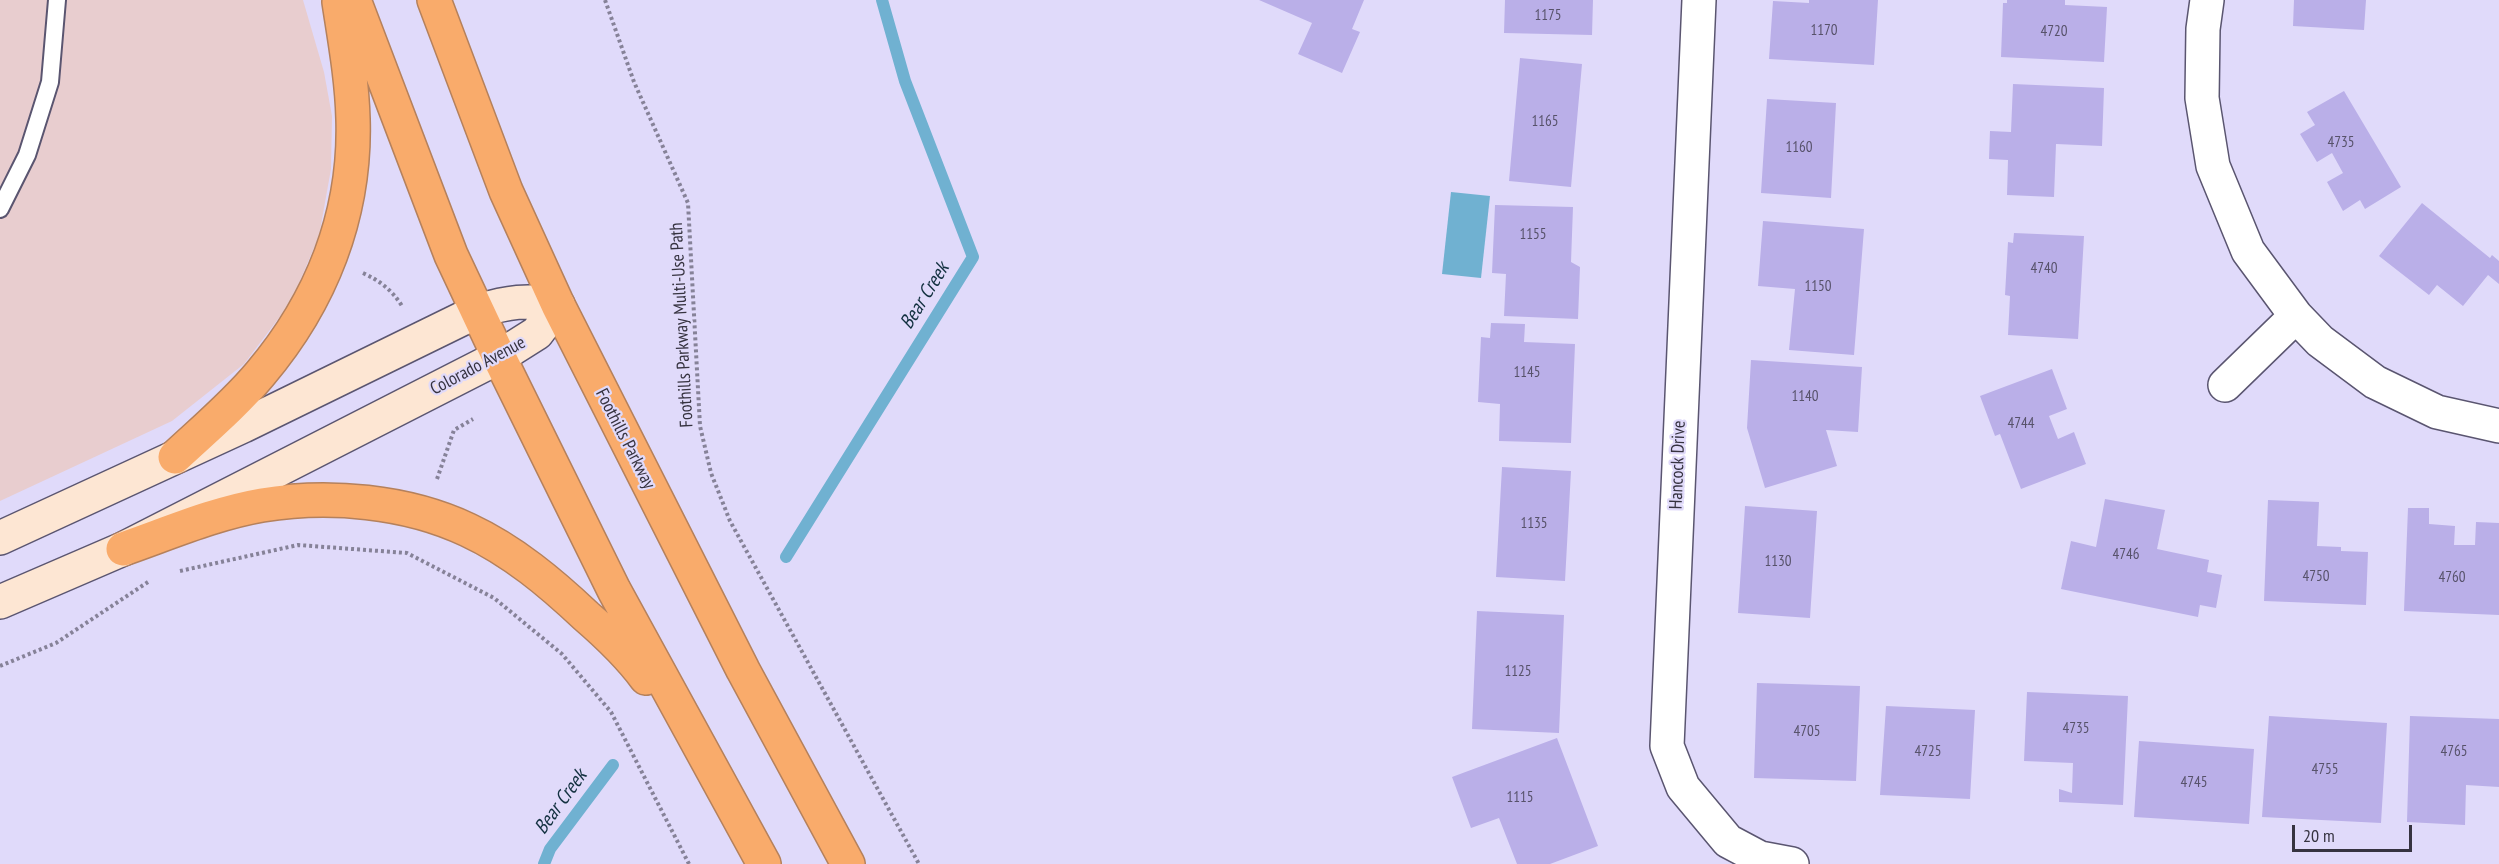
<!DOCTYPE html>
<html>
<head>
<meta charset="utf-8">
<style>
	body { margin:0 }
	#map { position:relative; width:2499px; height:864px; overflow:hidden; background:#e0dafa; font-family:"PT Sans Narrow",sans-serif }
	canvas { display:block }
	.scale { position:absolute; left:2292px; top:825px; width:120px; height:27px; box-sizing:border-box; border:3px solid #363340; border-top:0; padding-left:8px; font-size:18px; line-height:21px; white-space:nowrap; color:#363340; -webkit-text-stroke:4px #e0dafa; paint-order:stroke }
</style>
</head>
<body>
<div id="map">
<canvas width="2499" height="864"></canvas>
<div class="scale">20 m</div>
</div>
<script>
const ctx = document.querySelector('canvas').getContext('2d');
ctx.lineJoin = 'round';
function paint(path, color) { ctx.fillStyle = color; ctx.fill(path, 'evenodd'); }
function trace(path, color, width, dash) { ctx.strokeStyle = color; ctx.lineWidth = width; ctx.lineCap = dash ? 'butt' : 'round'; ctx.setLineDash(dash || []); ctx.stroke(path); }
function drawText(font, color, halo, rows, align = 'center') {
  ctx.font = font + ' "PT Sans Narrow",sans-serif'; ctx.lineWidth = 4.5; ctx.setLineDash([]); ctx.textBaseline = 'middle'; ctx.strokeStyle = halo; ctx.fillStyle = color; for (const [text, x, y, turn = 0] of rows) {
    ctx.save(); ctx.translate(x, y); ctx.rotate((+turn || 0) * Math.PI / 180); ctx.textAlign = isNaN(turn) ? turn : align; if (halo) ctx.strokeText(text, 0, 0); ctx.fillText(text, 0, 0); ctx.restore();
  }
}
paint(new Path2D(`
	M0 0H303L324 72 332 116 331 169 319 236 291 302 244 364 172 421 0 501Z`), '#e8cdcf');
paint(new Path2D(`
	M1451 192 1490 196 1481 278 1442 274Z`), '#70b1d1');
trace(new Path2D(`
	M786 557 973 257 905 81 882 0
	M544 864 550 849 613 765`), '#70b1d1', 12);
paint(new Path2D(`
	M1259 0H1364L1352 29 1360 32 1342 73 1298 54 1312 23Z
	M1505 0H1593L1592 35 1504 33Z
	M1809 0H1878L1874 65 1769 59 1773 1 1809 3Z
	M2007 0H2065V5L2107 7 2104 62 2001 57 2003 3H2007Z
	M2294 0H2366L2364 30 2293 26Z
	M1520 58 1582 64 1571 187 1509 181Z
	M2013 84 2104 88 2102 146 2056 144 2054 197 2007 195 2008 160 1989 159 1990 131 2011 132Z
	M2344 91 2401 187 2365 209 2360 200 2343 211 2327 182 2343 173 2332 153 2317 162 2300 134 2315 125 2307 112Z
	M1767 99 1836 103 1831 198 1761 193Z
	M2422 203 2490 258 2492 255 2499 261V284L2488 275 2463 306 2437 285 2429 295 2379 256Z
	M1495 205 1573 207 1571 262 1580 267 1578 319 1504 316 1506 274 1492 273Z
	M1763 221 1864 229 1854 355 1789 350 1795 289 1758 286Z
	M2014 233 2084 236 2078 339 2008 335 2010 296 2005 295 2008 242 2013 243Z
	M1491 323 1525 324 1524 342 1575 344 1571 443 1499 441 1500 404 1478 402 1481 337 1490 338Z
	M1751 360 1862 367 1858 432 1826 430 1837 466 1765 488 1747 428Z
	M2052 369 2067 409 2049 416 2058 439 2074 432 2086 464 2021 489 2000 434 1995 436 1980 396Z
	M1502 467 1571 471 1565 581 1496 577Z
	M2105 499 2165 510 2157 549 2209 560 2207 572 2222 575 2216 608 2200 605 2198 617 2061 589 2071 541 2096 547Z
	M2268 500 2319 502 2317 546 2341 547V551L2368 552 2366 605 2264 601Z
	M1745 506 1817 511 1810 618 1738 613Z
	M2408 508H2429V524L2455 526 2454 545H2475L2476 522 2499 523V615L2404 611Z
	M1477 611 1564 615 1559 733 1472 729Z
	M1757 683 1860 686 1856 781 1754 778Z
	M2027 692 2128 696 2123 805 2059 802V789L2072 793 2073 763 2024 761Z
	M1886 706 1975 710 1970 799 1880 795Z
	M2269 716 2387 723 2381 823 2262 817Z
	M2410 716 2499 719V787L2466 785 2465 825 2407 822Z
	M1557 738 1598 846 1550 864H1517L1499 818 1471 828 1452 777Z
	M2139 741 2254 749 2249 824 2134 817Z`), '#baafe8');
const lane = new Path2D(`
	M0 209 27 155 50 82 57 0`);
const street = new Path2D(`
	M1699 0 1667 746 1683 787 1728 841 1760 858 1792 864
	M2207 0 2203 29 2202 98 2213 166 2248 251 2296 316 2320 341 2375 382 2437 412 2499 426
	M2225 385 2296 316`);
const secondary = new Path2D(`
	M0 538 243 426 478 311C508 302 527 299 558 305L537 333 499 357 123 549 0 602`);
const highway = new Path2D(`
	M354 0 451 255 499 357 614 590 764 864
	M434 0 506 191 558 305 743 670 848 864
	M175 457C204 430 235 404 260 374 321 302 356 215 353 119 352 80 345 41 339 2
	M123 549C169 533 215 513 262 505 329 494 407 501 468 530 513 551 551 583 586 616 608 635 629 655 646 678`);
trace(lane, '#5a5570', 20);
trace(street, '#5a5570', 36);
trace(secondary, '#5a5570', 36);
trace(highway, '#b5815c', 36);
trace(new Path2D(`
	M605 0 634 82 688 203 700 426 711 473 730 521 919 864
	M363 273C380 281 392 290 402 306
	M437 479 454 430 473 419
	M180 571 298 545 407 553 494 598 562 654 611 712 689 864
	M0 666 56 643 148 582`), '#868298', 4, [3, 3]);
trace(lane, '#fff', 16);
trace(street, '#fff', 33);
trace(secondary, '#fde6d3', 33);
trace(highway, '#f9ab6b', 33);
drawText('15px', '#57526a', null, [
	["1175",1548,16],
	["1170",1824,31],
	["4720",2054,32],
	["1165",1545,122],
	["4735",2341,143],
	["1160",1799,148],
	["1155",1533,235],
	["4740",2044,269],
	["1150",1818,287],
	["1145",1527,373],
	["1140",1805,397],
	["4744",2021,424],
	["1135",1534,524],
	["4746",2126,555],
	["1130",1778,562],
	["4750",2316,577],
	["4760",2452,578],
	["1125",1518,672],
	["4735",2076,729],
	["4705",1807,732],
	["4725",1928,752],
	["4765",2454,752],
	["4755",2325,770],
	["4745",2194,783],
	["1115",1520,798]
]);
drawText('18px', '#363340', '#e0dafa', [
	["Foothills Parkway Multi-Use Path",682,325,-93],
	["Colorado Avenue",478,366,-28],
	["Foothills Parkway",625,439,63],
	["Hancock Drive",1678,465,-88]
]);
drawText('italic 20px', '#133140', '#e0dafa', [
	["Bear Creek",925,296,-58],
	["Bear Creek",561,802,-54]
]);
</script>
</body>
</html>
